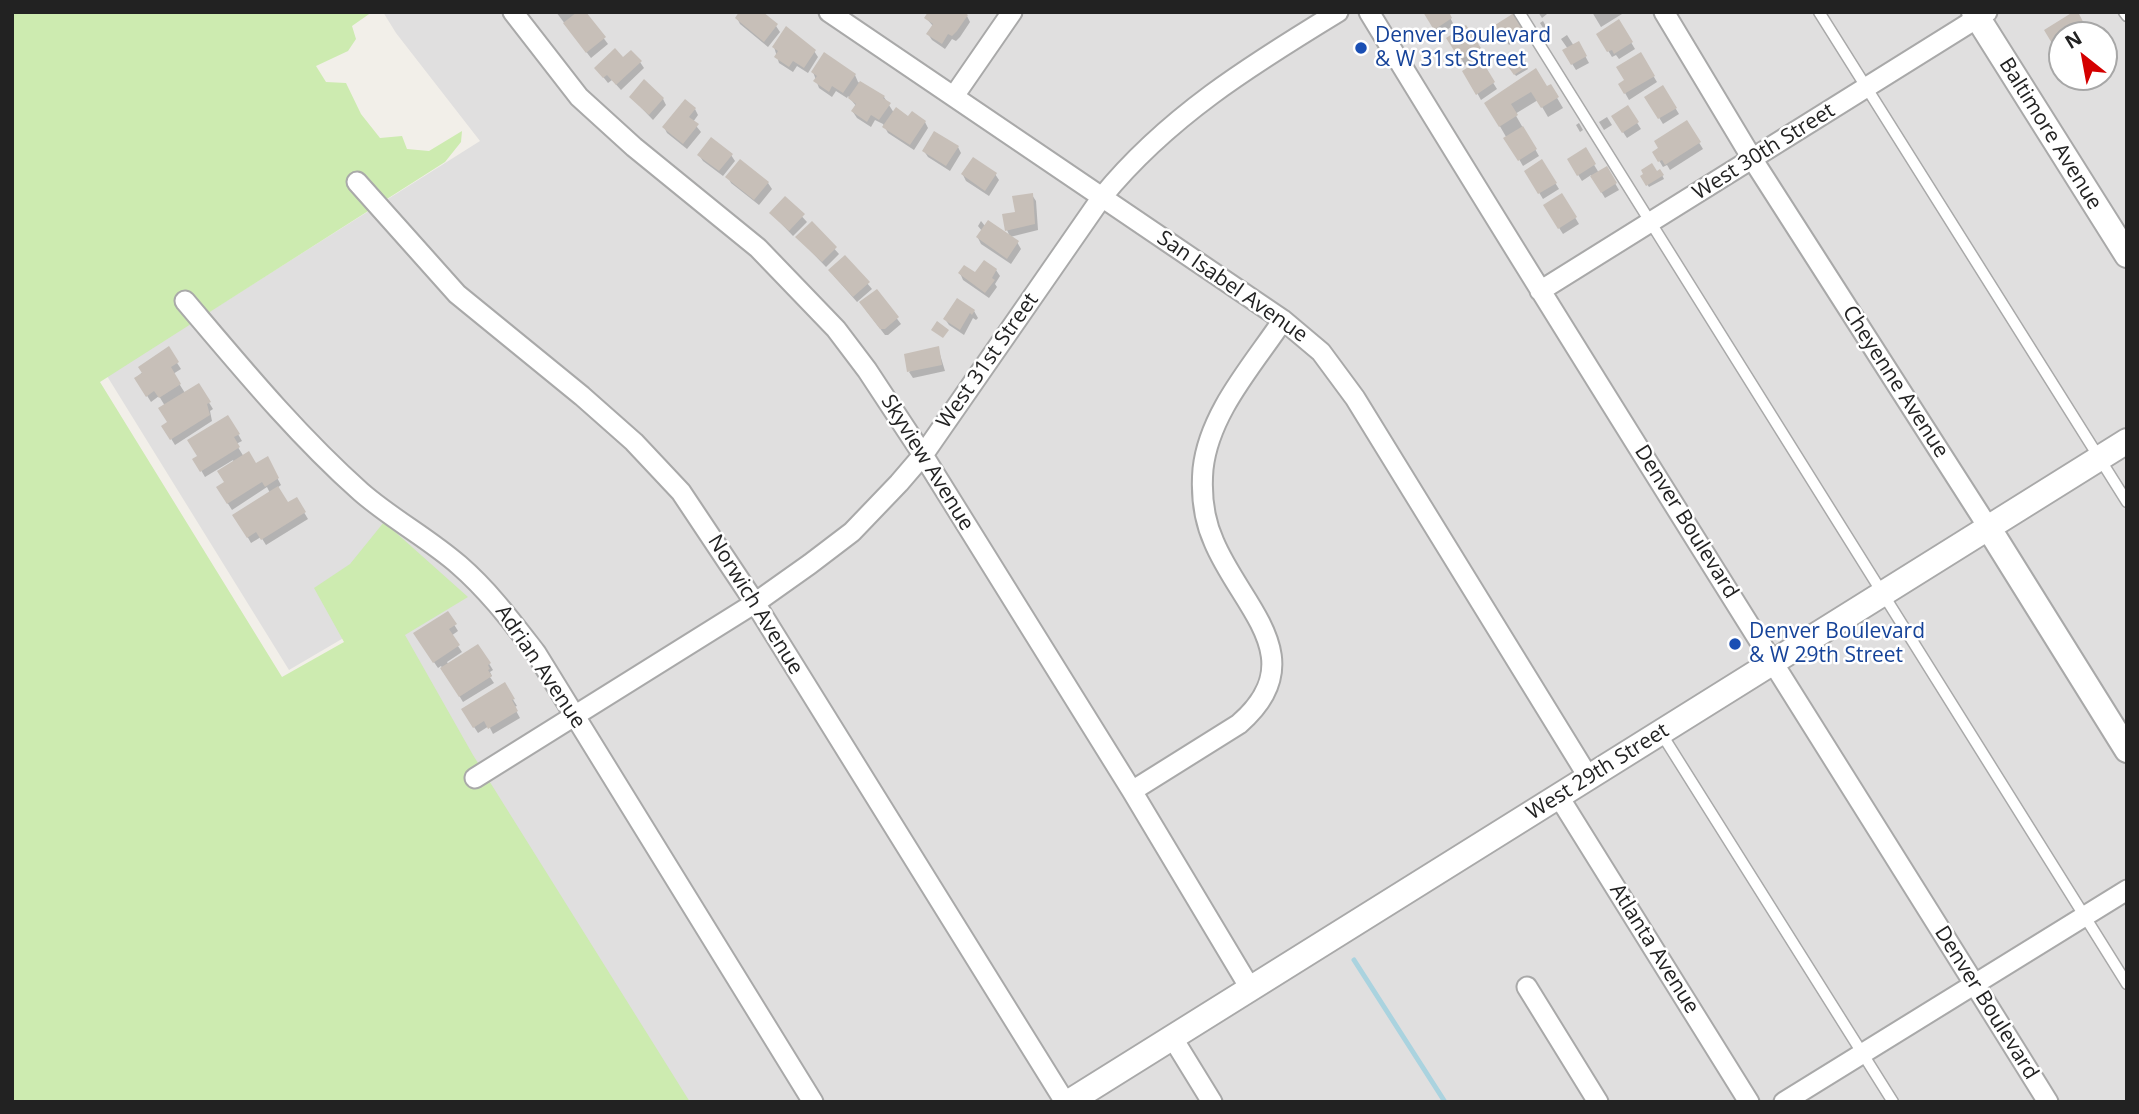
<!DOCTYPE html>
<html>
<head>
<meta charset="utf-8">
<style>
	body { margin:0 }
	#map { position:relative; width:2139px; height:1114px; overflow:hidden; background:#f2efe9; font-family:"Open Sans",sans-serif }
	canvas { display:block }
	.frame { position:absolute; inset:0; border:14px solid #222; pointer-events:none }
	.north { position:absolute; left:2048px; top:21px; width:70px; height:70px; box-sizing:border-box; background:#fff; border:2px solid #a7a7a7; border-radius:50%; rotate:329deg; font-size:19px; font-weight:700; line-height:28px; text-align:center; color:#222 }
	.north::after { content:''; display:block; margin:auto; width:24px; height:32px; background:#d40000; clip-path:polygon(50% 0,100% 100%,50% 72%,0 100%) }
</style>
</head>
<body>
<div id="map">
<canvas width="2139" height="1114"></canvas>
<div class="frame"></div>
<div class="north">N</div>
</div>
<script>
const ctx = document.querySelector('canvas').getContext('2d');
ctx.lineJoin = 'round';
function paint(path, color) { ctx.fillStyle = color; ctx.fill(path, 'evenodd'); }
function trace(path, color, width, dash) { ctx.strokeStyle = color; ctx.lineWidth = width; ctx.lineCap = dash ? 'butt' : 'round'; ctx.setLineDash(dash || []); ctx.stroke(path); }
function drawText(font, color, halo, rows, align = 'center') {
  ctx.font = font + ' "Open Sans",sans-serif'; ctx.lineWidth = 5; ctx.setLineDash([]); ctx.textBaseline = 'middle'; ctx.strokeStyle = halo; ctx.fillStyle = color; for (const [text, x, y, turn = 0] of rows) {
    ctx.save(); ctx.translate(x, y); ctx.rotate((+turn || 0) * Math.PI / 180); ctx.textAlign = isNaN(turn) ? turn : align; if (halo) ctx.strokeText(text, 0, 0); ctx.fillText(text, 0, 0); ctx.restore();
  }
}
paint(new Path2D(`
	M383 12H2127V1102H669L381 616 289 670 107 376 480 141 396 33ZM2062 35H2104V77H2062Z`), '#e0dfdf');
paint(new Path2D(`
	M12 12H372L352 26 356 39 348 51 316 66 326 82 346 83 361 114 380 138 402 136 407 149 429 151 462 131 461 142 445 162 100 382 282 677 344 642 314 588 350 564 384 522 468 597 405 635 473 755 690 1102H12Z`), '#cdebb0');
paint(new Path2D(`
	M556 12H584L608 44 591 58Z
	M1425 12H1447L1454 25 1439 35Z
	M1538 12H1546L1547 14 1542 18Z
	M1592 12H1621L1622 14 1601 27Z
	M1514 15 1525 34 1509 45 1497 26Z
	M967 16 970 22 960 37 956 41 952 39 945 49 932 40 928 34 933 26 926 18Z
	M737 18 776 26 780 32 768 47 740 24Z
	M1543 21 1548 30 1545 31 1540 23Z
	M1619 22 1635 49 1619 59 1616 55 1612 57 1598 34Z
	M1466 28 1483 55 1465 65 1449 38Z
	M2046 31 2089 35H2062V52L2060 54Z
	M1567 35 1574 46 1578 43 1589 63 1576 70 1564 51 1568 49 1561 39Z
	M2104 44 2111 56 2104 60Z
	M774 47 814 51 818 57 808 73 797 66 793 72 779 63Z
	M1640 54 1657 82 1629 100 1620 84 1626 81Z
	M623 59 640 62 644 68 621 90 612 80 608 83 596 68Z
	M1521 59 1528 69 1516 76 1510 66Z
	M1480 62 1497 89 1481 100 1465 71Z
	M813 72 855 75 858 82 884 97 894 113 925 122 928 128 914 150 888 133 883 124 875 120 871 127 857 118 853 112 857 107 848 96 847 98 836 91 832 97 819 88Z
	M1550 86 1563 108 1548 117 1538 100 1515 114 1539 156 1523 166 1487 104 1504 93Z
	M1663 88 1679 114 1663 124 1647 98Z
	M631 97 663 99 666 105 653 120Z
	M1627 107 1641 129 1627 138 1613 117Z
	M695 109 698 115 693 122 701 132 687 149 667 133 664 127Z
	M1607 117 1612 125 1604 130 1599 122Z
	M1579 123 1583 130 1580 132 1576 125Z
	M1687 123 1703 149 1670 170 1667 165 1663 167 1654 152Z
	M958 147 961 153 950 171 928 157 924 151Z
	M1585 150 1599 173 1606 168 1619 190 1605 198 1591 175 1582 181 1569 160Z
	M699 155H731L735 161 723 176 703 161Z
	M1542 162 1559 189 1543 199 1526 171Z
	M1660 171 1664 179 1649 187 1642 177Z
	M995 174 999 180 989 196 966 181 963 175Z
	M728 177 768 183 772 189 759 205 731 183Z
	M1032 195 1036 201 1038 230 1010 237 1007 230Z
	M1562 196 1579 224 1563 234 1545 206Z
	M785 198 807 222 793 236 771 213Z
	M981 221 985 226 1017 242 1021 249 1011 264 981 244 978 238 982 231 978 226Z
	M812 224 839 254 826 267 798 238Z
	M845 257 872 289 857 302 834 276Z
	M996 270 1000 276 995 284 997 287 989 298 963 280 960 273 975 275Z
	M876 291 901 324 888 335H885L865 309Z
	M974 311 978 318 976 320 973 318 964 335 949 325 945 319Z
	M938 348 945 371 913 378 909 372Z
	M168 349 181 369 173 374 185 393 198 385 213 409 210 411 212 421 175 445 164 427 169 423 165 406 159 396 151 402 136 378Z
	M228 417 242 441 236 444 244 457 256 466 267 459 281 485 277 488 288 505 296 499 308 519 266 545 261 537 251 543 235 515 270 493 267 487 232 510 218 488 226 483 234 463 233 460 205 477 195 460Z
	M447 613 458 631 451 636 462 652 447 662 449 665 478 646 493 670 490 672 492 676 490 677 494 683 463 702 441 666 438 668 419 640Z
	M504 685 517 706 514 707 520 718 493 734 489 726 478 733 463 710Z`), '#0003');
trace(new Path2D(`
	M1354 960 1445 1102`), '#aad3df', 5);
paint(new Path2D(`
	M577 12H586L606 37 586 53 563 23Z
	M739 12H763L778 24 764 42 735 18Z
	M928 12H964L968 15 957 31 952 36 948 34 942 44 926 34 933 24 924 18Z
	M1423 12H1449L1452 18 1434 30Z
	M2073 12H2078L2090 35H2062V46L2059 42 2053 45 2044 30Z
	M1514 13 1524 28 1504 40 1495 25Z
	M1619 19 1633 42 1614 54 1612 50 1607 52 1596 34Z
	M1466 25 1481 48 1460 60 1446 38Z
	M786 26 816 50 804 68 793 61 789 67 774 57 778 51 772 47Z
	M1579 41 1587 56 1571 65 1562 50Z
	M615 48 623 57 631 50 642 61 616 85 607 75 603 78 594 68Z
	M824 52 856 74 843 93 832 86 829 92 813 81 817 76 811 72Z
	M1641 52 1655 76 1624 94 1618 84 1624 80 1616 67Z
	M1522 56 1528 66 1514 75 1507 65Z
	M1481 59 1495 82 1476 95 1462 71Z
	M1536 68 1547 86 1551 84 1559 97 1541 108 1531 92 1511 104 1518 115 1499 127 1484 103Z
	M644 79 664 98 649 115 629 97Z
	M860 81 885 96 883 98 891 103 879 120 871 115 867 122 851 111 856 104 848 98Z
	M1663 85 1677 108 1658 119 1644 97Z
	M685 99 696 108 689 117 699 124 683 144 662 127Z
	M1628 105 1639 122 1622 133 1611 116Z
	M896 107 908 116 912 111 926 121 910 145 882 127Z
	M1687 120 1701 142 1665 165 1662 160 1658 162 1652 152 1658 148 1654 141Z
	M1523 126 1537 149 1518 161 1503 138Z
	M934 131 959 146 946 166 922 151Z
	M711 137 733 154 719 171 697 155Z
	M1586 147 1596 164 1577 176 1567 159Z
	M973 157 997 173 985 191 961 174Z
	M740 159 769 182 754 200 725 177Z
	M1542 159 1557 183 1538 194 1524 171Z
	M1652 163 1657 171 1660 169 1664 175 1646 186 1640 176 1643 174 1641 170Z
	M1607 166 1617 183 1601 193 1590 176Z
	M1033 193 1035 224 1005 231 1002 214 1015 212 1012 196Z
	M1562 193 1577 217 1558 229 1543 205Z
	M785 196 805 214 789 231 769 213Z
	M988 220 1019 241 1007 259 976 237Z
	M812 221 837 247 822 262 795 237Z
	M845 255 870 282 853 297 828 270Z
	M984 260 997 269 992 278 995 280 985 293 958 273 964 265 975 272Z
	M877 289 899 317 885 329H880L859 302Z
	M957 298 975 310 972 315 970 313 960 330 943 319Z
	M937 321 949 330 943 338 931 330Z
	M169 346 179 362 171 367 181 384 159 398 154 391 146 397 134 378 142 373 138 367Z
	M939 346 942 365 907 372 904 354Z
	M199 383 211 402 207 404 210 415 170 440 161 426 167 422 158 408Z
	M228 415 240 434 234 437 240 447 200 472 192 459 197 456 187 440Z
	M249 451 256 463 268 456 279 478 265 487 262 482 227 504 216 487 224 482 217 471Z
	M278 486 288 502 297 497 306 512 261 540 256 532 247 538 232 515Z
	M448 611 457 624 449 629 460 645 433 663 413 633Z
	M478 644 491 663 488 665 490 669 488 670 492 676 459 697 440 668Z
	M505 682 515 699 512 700 518 711 488 729 484 721 473 728 461 709Z`), '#c7bfb8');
const service = new Path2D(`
	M1519 12 2127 984
	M1819 12 2127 502
	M2124 12 2127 16
	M1661 733 1893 1102`);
const minor = new Path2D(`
	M513 12 579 97 634 147 758 248 836 329 867 370 923 455 1132 791 1250 988
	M829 12 1283 320 1321 352 1355 398 1589 778
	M1369 12C1592 378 1822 739 2048 1102
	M1664 12 1753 160 1988 527
	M954 96 1012 12
	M357 182 457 294 582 396 634 442 681 492 755 603 1065 1102
	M1540 291 1987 12
	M185 301C241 367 296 434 361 492 392 519 428 538 459 565 489 591 512 622 536 653L813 1102
	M475 778 755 603 810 564 852 532 899 483 923 455 1102 197C1167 117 1251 65 1338 12
	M1132 791 1239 724C1314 659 1241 607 1214 542 1204 520 1201 493 1203 469 1209 413 1253 365 1283 320
	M1559 797 1749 1102
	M1527 987 1598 1102
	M1172 1037 1212 1102
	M1784 1102 2127 890`);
const tertiary = new Path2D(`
	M1974 12 2127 255
	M1988 527 2127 750
	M1069 1102 2127 441`);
trace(service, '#a9a9a9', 13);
trace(minor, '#a9a9a9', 23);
trace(tertiary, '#a9a9a9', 28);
trace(service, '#fff', 10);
trace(minor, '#fff', 19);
trace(tertiary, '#fff', 24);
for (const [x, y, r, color] of [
	[1361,48,7,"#1a4fb4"],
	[1735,644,7,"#1a4fb4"]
]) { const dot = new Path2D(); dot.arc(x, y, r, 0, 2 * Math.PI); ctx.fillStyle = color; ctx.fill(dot); trace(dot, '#fff', 2.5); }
drawText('21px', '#164399', '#fff', [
	["Denver Boulevard",1375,36],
	["& W 31st Street",1375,60],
	["Denver Boulevard",1749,632],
	["& W 29th Street",1749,656]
], 'left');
drawText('21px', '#222', '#fff', [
	["Baltimore Avenue",2050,134,58],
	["West 30th Street",1764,152,-32],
	["San Isabel Avenue",1232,287,35],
	["West 31st Street",988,361,-55],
	["Cheyenne Avenue",1895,382,57],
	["Skyview Avenue",927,463,58],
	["Denver Boulevard",1686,522,58],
	["Norwich Avenue",755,605,58],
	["Adrian Avenue",540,667,56],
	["West 29th Street",1598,772,-32],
	["Atlanta Avenue",1654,949,58],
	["Denver Boulevard",1986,1003,58]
]);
</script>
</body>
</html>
